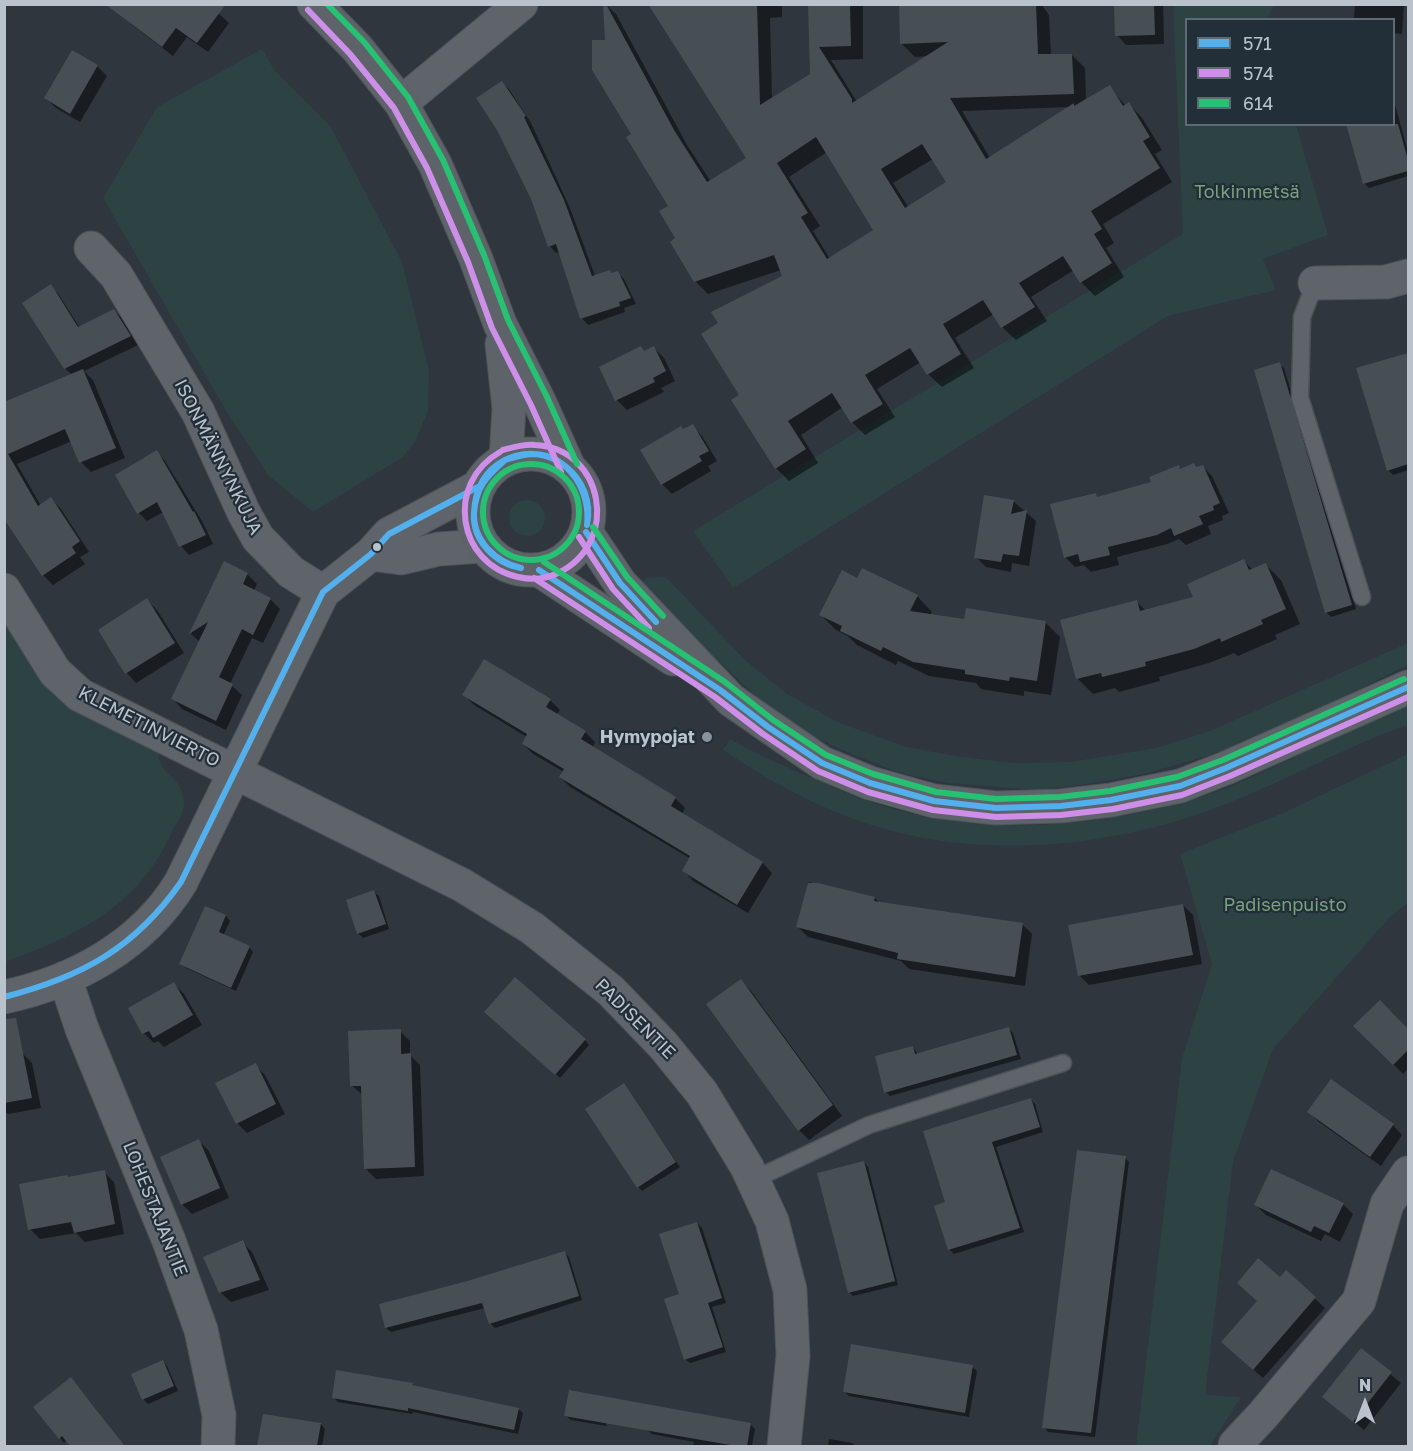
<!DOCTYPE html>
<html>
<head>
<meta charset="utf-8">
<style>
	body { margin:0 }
	#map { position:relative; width:1413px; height:1451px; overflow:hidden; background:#2f363d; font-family:"Golos Text",sans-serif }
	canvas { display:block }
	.frame { position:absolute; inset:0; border:6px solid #bac3cc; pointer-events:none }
	.legend { position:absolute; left:1185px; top:18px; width:210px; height:108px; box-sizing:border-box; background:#222e38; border:2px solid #5f6a73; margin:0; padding:8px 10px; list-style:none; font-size:18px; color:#bac3cc }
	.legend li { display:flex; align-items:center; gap:12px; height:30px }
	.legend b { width:30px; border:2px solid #5f6a73 }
	.north { position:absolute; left:1335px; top:1373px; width:60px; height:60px; -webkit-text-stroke:4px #222e38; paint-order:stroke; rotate:0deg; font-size:16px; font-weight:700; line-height:24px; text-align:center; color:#bac3cc }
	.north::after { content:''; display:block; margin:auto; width:21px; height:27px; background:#bac3cc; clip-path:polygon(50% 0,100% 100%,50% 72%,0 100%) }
</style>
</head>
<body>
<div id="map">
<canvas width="1413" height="1451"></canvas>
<div class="frame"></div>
<ul class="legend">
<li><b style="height:8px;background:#53b0ec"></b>571</li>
<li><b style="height:8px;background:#ce8fe9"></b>574</li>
<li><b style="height:8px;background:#26c172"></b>614</li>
</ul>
<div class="north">N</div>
</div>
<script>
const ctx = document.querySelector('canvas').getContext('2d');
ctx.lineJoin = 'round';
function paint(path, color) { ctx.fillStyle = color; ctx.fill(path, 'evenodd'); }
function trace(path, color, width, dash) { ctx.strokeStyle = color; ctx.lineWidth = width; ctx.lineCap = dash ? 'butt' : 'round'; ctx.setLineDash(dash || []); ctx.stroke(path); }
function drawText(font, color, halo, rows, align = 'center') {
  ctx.font = font + ' "Golos Text",sans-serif'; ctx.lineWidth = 4.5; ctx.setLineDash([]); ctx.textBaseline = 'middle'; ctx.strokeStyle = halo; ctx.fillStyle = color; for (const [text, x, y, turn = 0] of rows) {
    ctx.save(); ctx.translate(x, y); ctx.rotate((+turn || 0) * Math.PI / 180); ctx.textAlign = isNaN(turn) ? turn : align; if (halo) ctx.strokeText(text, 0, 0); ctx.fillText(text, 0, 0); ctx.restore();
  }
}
paint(new Path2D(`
	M1173 5H1274L1267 19 1186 20V124L1296 125 1328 235 1263 259 1276 290 1168 316 733 588 693 531 1183 234Z
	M262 49 275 71 331 127 402 262 429 371 428 411 416 440 403 457 313 512 268 475 225 409 103 198 157 107Z
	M509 518a18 18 0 1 1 36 0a18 18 0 1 1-36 0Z
	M663 577 669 580 744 659 787 694 840 723 906 747 962 757 1014 763 1070 762 1156 748 1210 731 1408 643V665L1265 735 1211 755 1144 774 1087 784 1038 790 948 783 900 773 842 750 810 735 760 700 636 584 648 578Z
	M9 624 51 693 158 747C159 751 158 757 160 761 167 780 181 775 184 803 185 813 174 827 170 836 136 908 76 936 5 962L4 627Z
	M1408 706V725C1344 747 1284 782 1221 806 1106 850 968 862 851 818 805 801 763 777 723 750L730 739C757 754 784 766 812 778 844 792 876 806 910 813 937 818 973 824 1000 825 1070 827 1143 816 1210 794 1278 770 1340 730 1408 706Z
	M1408 754V903L1391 916 1273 1049 1233 1162 1205 1395 1241 1397 1210 1446H1136L1182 1058 1212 964 1180 854 1283 813Z`), '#2c4243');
paint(new Path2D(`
	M208 4 229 23 208 52 187 37 173 56 131 24 121 15Z
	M605 4 616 14 687 145 711 182 748 159 650 4H782V17L770 18 772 99 812 75 809 4H863V59L831 60 857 102 929 56 915 57 902 44 969 4H1041L1049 15 1051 56 1072 55 1085 68 1086 101 1109 87 1126 106 1129 104 1142 118 1162 150 1155 154 1172 182 1103 224 1114 243 1106 248 1124 277 1095 296 1081 282 1074 270 1031 297 1047 321 1016 340 1002 327 994 314 955 338 974 368 942 387 928 374 921 362 877 389 895 417 865 435 852 422 843 407 801 435 818 463 789 481 776 468 741 396 784 277 781 270 708 294 695 281 677 239 670 206 633 134 607 41ZM1070 107 990 158 962 111ZM827 152 875 231 830 259 813 231 820 226 789 177ZM933 159 949 183 909 208 893 183Z
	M1116 4H1163L1164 44 1126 45 1117 35Z
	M1355 4H1404L1402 34 1394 33V20H1354Z
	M97 66 107 76 80 122 56 108 46 98Z
	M502 83 509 89 531 123 570 208 595 276 617 272 624 279 636 304 624 308 625 312 588 325 582 318 559 252 556 253 550 246Z
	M1394 101 1408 152V176L1369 188 1364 183 1394 124Z
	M51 286 59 295 80 328 114 311 123 319 138 345 84 371 93 380 125 458 91 472 81 462 72 441 17 464 41 506 51 499 61 509 89 552 80 557 85 564 53 585 43 575 10 524 4 426 72 375 65 368Z
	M654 348 664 358 675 381 661 388 664 392 627 410 617 400 601 368Z
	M1279 364 1284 368 1356 609 1331 617 1326 612Z
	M1382 368 1408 454V470L1393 475 1388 470Z
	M692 426 702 436 717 461 708 466 711 471 672 494 662 484 684 431Z
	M157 452 165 461 202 521 213 544 189 555 181 546 163 512 147 521 139 513Z
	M1194 465 1197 468 1202 466 1212 476 1229 513 1222 516 1223 520 1208 526 1211 534 1186 545 1179 539 1167 544 1117 557 1119 565 1091 572 1084 565 1075 567 1065 557 1095 495 1099 498 1153 483 1178 467 1182 470Z
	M1013 501 1036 521 1029 566 1012 563 1011 572 986 567 976 557Z
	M1244 561 1253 570 1266 565 1281 580 1300 624 1275 635 1277 639 1238 656 1234 653 1209 663 1159 677 1160 681 1119 692 1115 688 1093 694 1078 679 1137 602 1146 611 1195 598Z
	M225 563 247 574 257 584 254 591 270 599 280 609 263 643 252 638 230 684 242 695 226 730 182 709 173 699 200 642 191 634Z
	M858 580 917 596 932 612 930 615 966 621 1045 622 1060 637 1051 695 1024 691V696L981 689 976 683 929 676 898 661 896 665 857 645 848 636 836 630 821 615Z
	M147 600 157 610 184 653 136 683 127 673Z
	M464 695 550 700 560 710 556 715 585 732 595 742 592 748 675 798 685 808 682 814 763 863 772 873 748 913 693 881 684 871 691 859 570 787 560 777 564 772 533 754 523 744 527 737 474 705Z
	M809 882 875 898 880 903 1022 924 1032 934 1025 986 909 969 901 961 808 937 798 927Z
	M374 892 379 896 389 929 363 938 358 933Z
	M1183 905 1193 915 1202 964 1089 985 1079 975Z
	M206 908 226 916 230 921 223 936 249 947 253 952 236 991 186 968 181 964Z
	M741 981 751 991 842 1116 809 1140 799 1130Z
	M174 984 184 994 202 1025 164 1047 158 1041 154 1043 144 1033Z
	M1380 1002 1408 1032V1069L1403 1074 1356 1026Z
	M490 1017 585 1040 589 1045 560 1078Z
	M1008 1028 1013 1033 1021 1059 890 1096 886 1092 913 1047 918 1055Z
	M400 1031 410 1041V1055L420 1065 424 1176 376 1179 366 1169 363 1095 351 1085Z
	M22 1053 32 1063 41 1108 8 1114 4 1111V1057Z
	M255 1065 265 1075 285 1114 247 1133 237 1123Z
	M624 1085 680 1167 642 1191 638 1187Z
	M1031 1100 1035 1104 1043 1132 996 1147 1024 1232 954 1254 950 1250 936 1207 947 1203 925 1132Z
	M1309 1112 1393 1125 1402 1135 1381 1166 1319 1122Z
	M199 1141 209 1151 229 1198 192 1214 182 1204Z
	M1125 1157 1129 1162 1095 1437 1048 1432 1044 1427Z
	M864 1162 868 1167 898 1285 853 1296 849 1292Z
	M104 1172 114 1182 124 1234 85 1242 76 1233 40 1239 30 1229 69 1179Z
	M1343 1204 1353 1214 1340 1242 1325 1234 1321 1241 1266 1215 1256 1205Z
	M697 1223 702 1228 726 1303 712 1307 726 1352 690 1363 685 1359 681 1295Z
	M242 1242 252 1252 269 1290 231 1302 220 1292Z
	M564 1252 569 1257 582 1300 495 1328 490 1323 485 1308 391 1332 386 1328 464 1283Z
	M1286 1272 1325 1308 1263 1378 1233 1352Z
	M1361 1350 1401 1383 1364 1430 1324 1397Z
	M163 1362 167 1366 178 1391 148 1404 143 1399Z
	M972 1367 977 1371 969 1417 849 1396 844 1391Z
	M75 1384 121 1442 116 1446H72L67 1440 64 1443 60 1438Z
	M412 1385 415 1387 518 1409 523 1413 518 1434 413 1412 412 1414 338 1402 333 1397Z
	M609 1403 606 1426 571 1420 566 1416Z
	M264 1415 321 1424 325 1429 322 1446H259Z
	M750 1424 755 1429 752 1446H693L694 1442 652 1434 647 1430Z
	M829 1439 852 1443 856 1446H828Z`), '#0007');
paint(new Path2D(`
	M105 4H226L197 43 176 28 162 47Z
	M603 4H606L674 130 707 182 746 158 648 4H757L760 105 810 74 808 4H850L851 46 819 47 852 99V103L948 42 900 44 899 4H1036L1038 54H1072L1074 94 950 98 986 159 1074 103V106L1110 85 1123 106 1129 102 1150 137 1143 141 1160 168 1091 211 1102 229 1094 234 1112 263 1080 283 1063 256 1019 283 1035 307 1001 328 983 300 943 324 961 354 927 375 910 348 865 375 883 404 851 423 832 393 788 421 806 449 775 469 731 400 739 395 701 334 718 323 711 312 782 276 774 255 694 282 670 242 675 238 659 211 668 206 626 137 631 134 592 70V40H605ZM816 137 873 230 827 259 801 217 808 213 777 163ZM922 144 946 182 905 208 881 169Z
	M1114 4H1154L1155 35 1115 36Z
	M72 50 98 65 70 114 44 98Z
	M502 81 526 116 524 117 564 200 592 276 610 270 611 273 618 271 631 298 619 302 620 306 580 319 556 244 548 247 531 199 497 130 476 98Z
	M1346 124H1398L1408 160V171L1363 184Z
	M51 284 78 327 114 309 131 336 64 369 22 303Z
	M641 346 644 351 654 346 666 371 653 378 655 382 615 401 599 367Z
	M1408 353V464L1387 471 1356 368Z
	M1280 362 1352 605 1325 613 1254 370Z
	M83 369 116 448 79 463 65 429 8 454 38 506 51 497 80 541 72 547 76 553 42 576 4 519V402Z
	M693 424 709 451 699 456 702 461 661 485 640 450 681 426 683 429Z
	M157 450 193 512 194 511 206 535 179 547 157 502 137 514 115 475Z
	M1194 463 1196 467 1203 465 1220 503 1213 506 1214 510 1199 516 1203 524 1174 536 1171 528 1157 535 1108 547 1110 555 1080 562 1078 554 1064 558 1050 504 1096 493 1097 497 1151 482 1149 477 1179 465 1180 469Z
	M984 495 1014 500 1011 514 1027 510 1019 556 1003 554 1001 562 974 558Z
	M1244 559 1249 570 1266 563 1286 609 1261 620 1263 624 1221 642 1220 638 1194 649 1145 662 1146 666 1102 677 1101 673 1076 679 1060 620 1137 600 1140 611 1193 597 1187 584Z
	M224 561 248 573 243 584 271 598 253 635 242 629 219 677 233 684 216 721 171 699 208 622 189 634Z
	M862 568 918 595 910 611 964 619 966 608 1046 621 1037 681 1010 677 1009 681 965 674V670L913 662 883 647 881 651 840 631 842 626 819 615 842 570 857 578Z
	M147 598 175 643 125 674 98 630Z
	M484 659 551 699 546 707 586 731 581 739 676 797 671 806 763 862 737 905 682 871 690 856 559 777 564 769 522 744 527 734 462 695Z
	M808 883H818L875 897 874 901 1023 923 1015 977 897 959 898 953 796 927Z
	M374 890 386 924 357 934 346 900Z
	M1183 904 1193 955 1078 976 1068 925Z
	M205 906 226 915 219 932 250 946 231 988 179 964Z
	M515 977 586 1039 555 1075 484 1012Z
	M741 979 833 1105 798 1131 706 1004Z
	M174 982 193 1015 153 1038 149 1031 142 1034 128 1008Z
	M1380 1000 1408 1029V1050L1393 1065 1353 1026Z
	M16 1018 32 1098 4 1103V1019Z
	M1009 1027 1017 1055 884 1093 875 1056 913 1046 915 1054Z
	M401 1029V1054L411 1053 415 1167 364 1169 361 1086H350L348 1031Z
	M256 1063 276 1104 236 1124 215 1083Z
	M1331 1079 1394 1124 1370 1157 1307 1112Z
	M624 1083 676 1162 637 1188 585 1109Z
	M1031 1098 1040 1127 992 1142 1020 1228 948 1250 934 1206 945 1202 923 1131Z
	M199 1139 220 1188 181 1205 160 1157Z
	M1077 1150 1126 1156 1091 1433 1042 1428Z
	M864 1161 895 1281 848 1293 817 1173Z
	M1271 1169 1344 1203 1329 1233 1314 1226 1311 1232 1254 1205Z
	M105 1170 115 1224 74 1233 71 1222 28 1230 19 1184 67 1175 68 1177Z
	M697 1222 722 1298 708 1303 723 1347 684 1360 664 1299 679 1294 659 1234Z
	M243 1240 260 1280 219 1293 203 1257Z
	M565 1251 579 1296 489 1324 482 1303 385 1328 379 1304 464 1282Z
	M1258 1258 1280 1277 1286 1270 1316 1297 1253 1370 1221 1342 1257 1301 1237 1283Z
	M851 1344 973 1365 965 1413 843 1392Z
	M1361 1348 1392 1372 1353 1422 1322 1397Z
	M163 1360 174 1386 142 1400 131 1374Z
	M336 1370 413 1383 412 1385 519 1408 514 1430 408 1408V1411L332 1398Z
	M71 1377 93 1406 125 1446H70L62 1436 59 1439 33 1407Z
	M569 1390 751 1423 747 1446H736L564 1416Z
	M263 1414 321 1423 317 1446H257Z`), '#484f54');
const service = new Path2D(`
	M1315 283 1302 317 1300 398 1362 597
	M753 1180 869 1125 1063 1063`);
const minor = new Path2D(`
	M401 103 521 4
	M91 248 116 275 198 412 244 513 258 538 291 572 323 592
	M1315 283 1386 282 1408 276
	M4 590 55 672 80 695 462 885 532 928 611 991 663 1045 702 1093 747 1167 772 1221 790 1290 793 1356 784 1446
	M65 978 82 1029 169 1241 201 1330 219 1415 218 1446
	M1235 1445 1263 1415 1359 1301 1387 1204 1408 1173`);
const tertiary = new Path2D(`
	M371 554 401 558 439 549 483 546
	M4 997C75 982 143 945 181 882L323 592 371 554 389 534 478 487`);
const secondary = new Path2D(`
	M314 4 357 48 401 103 435 164 476 259 500 324 539 401 569 468
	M502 344 509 408 506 459
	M473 512a58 58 0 1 1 116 0a58 58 0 1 1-116 0Z
	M586 532 620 583 731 700 822 763 870 783 934 801 996 808 1061 806 1111 800 1180 786 1226 768 1408 687
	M539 570 673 659`);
trace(service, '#4d5257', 19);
trace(minor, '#4d5257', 35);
trace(tertiary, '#4d5257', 35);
trace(secondary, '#4d5257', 35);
trace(service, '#5f646a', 16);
trace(minor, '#5f646a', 33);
trace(tertiary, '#5f646a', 33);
trace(secondary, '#5d6369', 33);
trace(new Path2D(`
	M505 460C548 438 597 478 587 525
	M505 460C513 458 524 454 533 454 570 455 591 493 587 525
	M474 513C473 541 496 562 521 568
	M474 513C472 540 495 564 521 568
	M474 513C475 491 484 471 505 460
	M474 513C476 487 486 477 505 460
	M586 532 620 583 656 622
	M539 570 720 690 768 727 822 763 870 783 934 801 996 808 1061 806 1111 800 1180 786 1226 768 1408 687
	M4 997C82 977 135 948 181 882L323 592 371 554 389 534 478 487`), '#53b0ec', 6);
trace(new Path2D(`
	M308 10 350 54 394 108 427 168 468 262 492 328 531 405 561 472
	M500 452C445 483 457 564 518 577 531 580 546 579 558 573 621 543 604 448 535 445 524 444 514 447 503 450
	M579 537 613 589 649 628
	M534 578 715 697 763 734 818 771 868 792 933 810 996 817 1061 815 1113 809 1182 795 1230 776 1408 697`), '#ce8fe9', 6);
trace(new Path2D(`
	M327 4 364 42 408 97 443 160 484 255 508 320 547 397 577 464
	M483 512a48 48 0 1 1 96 0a48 48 0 1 1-96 0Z
	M593 527 627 577 663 616
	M544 562 725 682 773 720 826 755 873 774 936 792 996 799 1060 797 1110 791 1177 777 1223 760 1404 679`), '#26c172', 6);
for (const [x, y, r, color] of [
	[377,547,5,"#bac3cc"],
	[707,737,6,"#89929a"]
]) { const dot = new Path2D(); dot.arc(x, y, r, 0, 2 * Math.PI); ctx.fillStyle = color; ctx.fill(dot); trace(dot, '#222e38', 2); }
drawText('18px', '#7aa17e', '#222e38', [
	["Tolkinmetsä",1247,192],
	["Padisenpuisto",1285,905]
]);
drawText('18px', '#bac3cc', '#222e38', [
	["ISONMÄNNYNKUJA",218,457,63],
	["KLEMETINVIERTO",149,727,27],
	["PADISENTIE",635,1019,45],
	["LOHESTAJANTIE",155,1209,68]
]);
drawText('bold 18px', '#bac3cc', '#222e38', [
	["Hymypojat",695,737]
], 'right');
</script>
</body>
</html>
